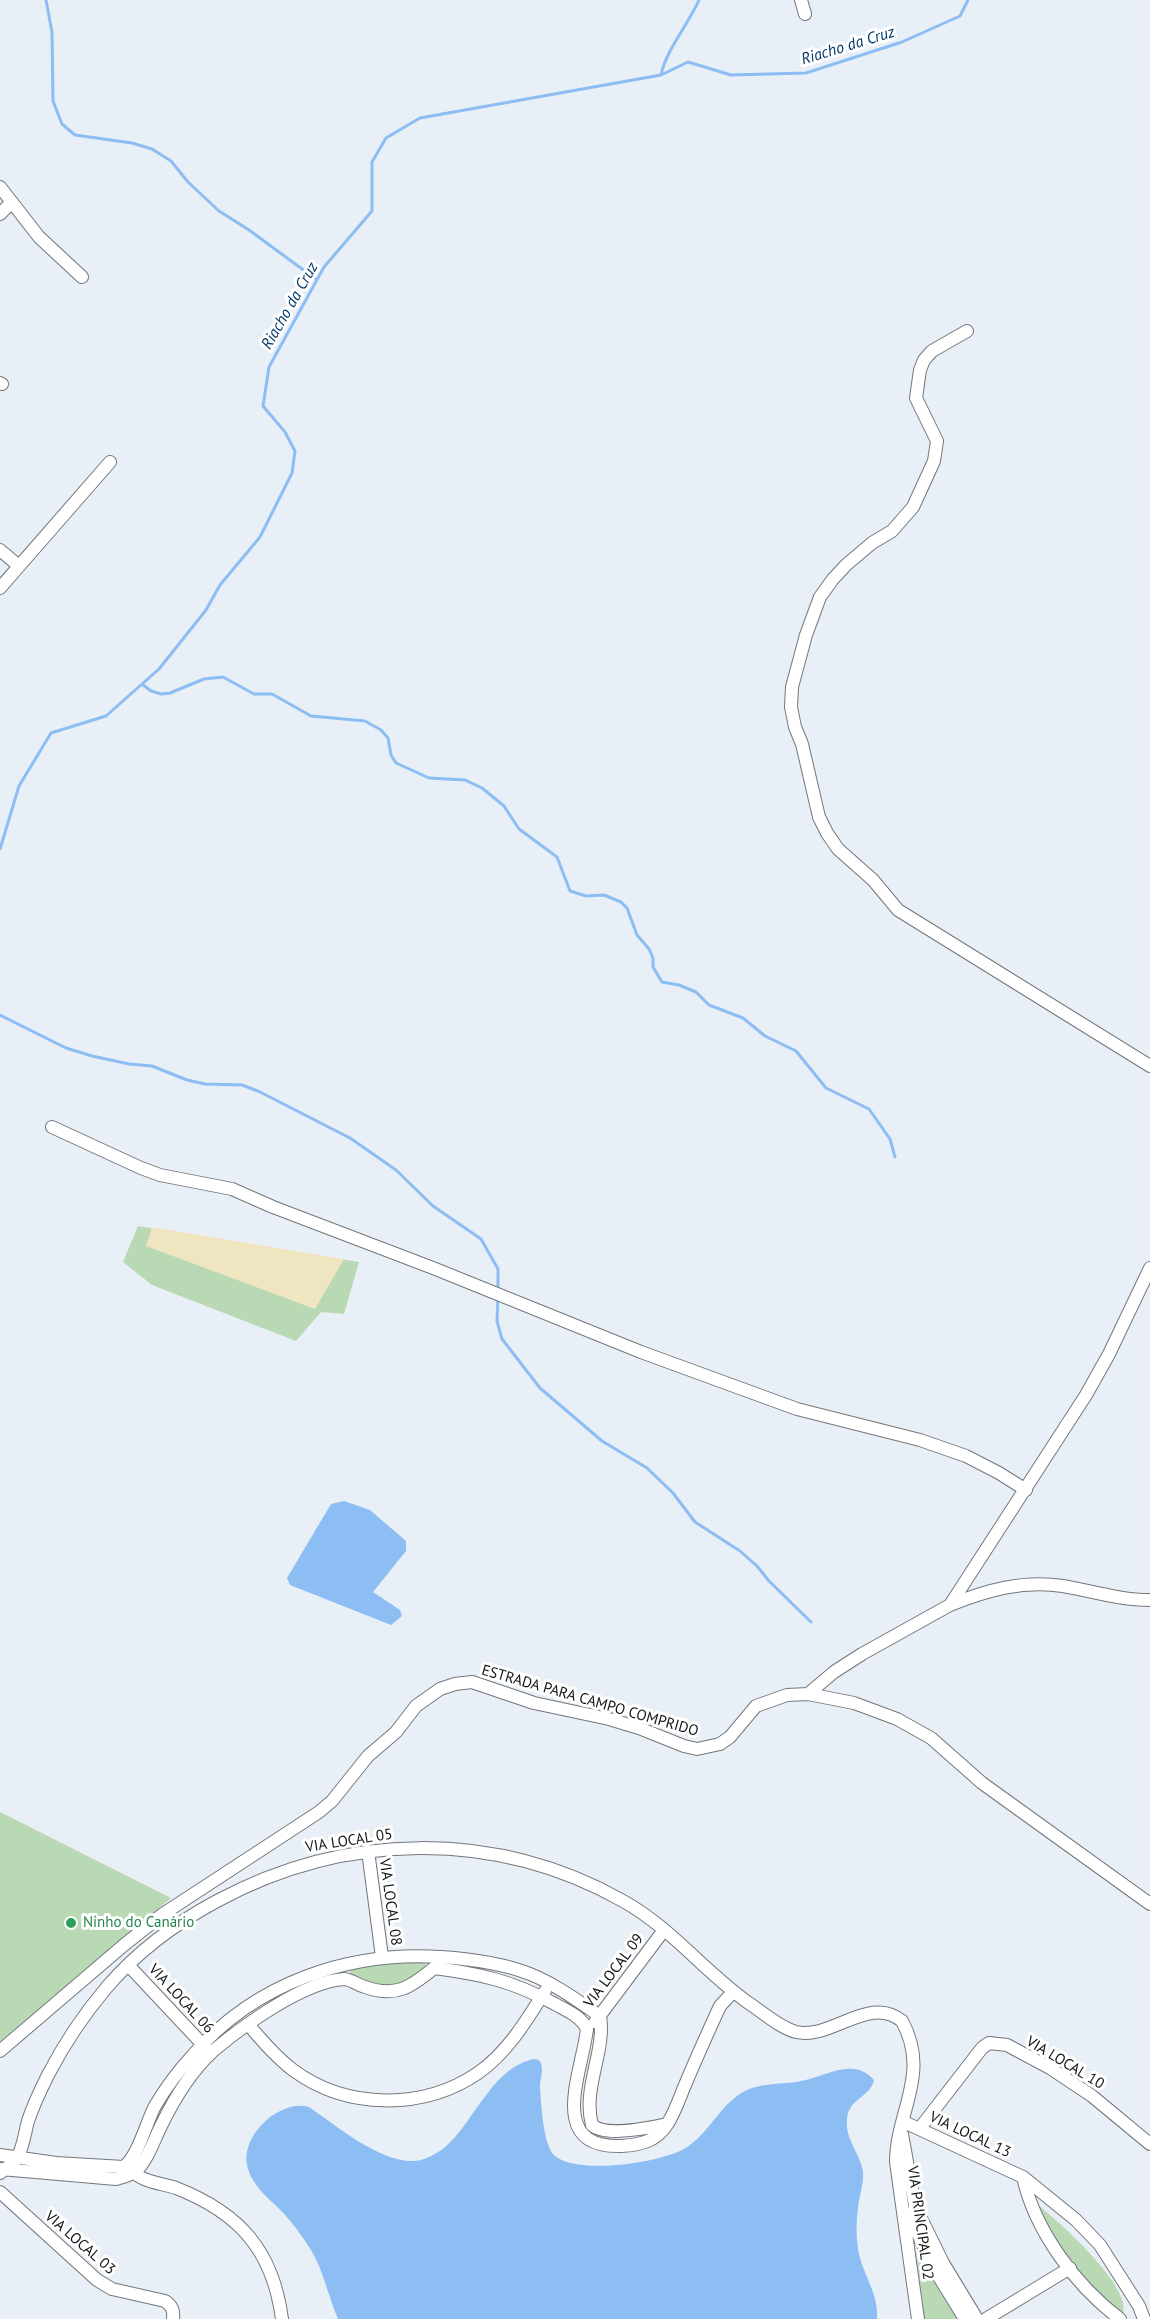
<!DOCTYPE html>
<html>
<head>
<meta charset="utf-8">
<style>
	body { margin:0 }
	canvas { display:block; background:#e9eff6 }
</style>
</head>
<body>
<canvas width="1150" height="2319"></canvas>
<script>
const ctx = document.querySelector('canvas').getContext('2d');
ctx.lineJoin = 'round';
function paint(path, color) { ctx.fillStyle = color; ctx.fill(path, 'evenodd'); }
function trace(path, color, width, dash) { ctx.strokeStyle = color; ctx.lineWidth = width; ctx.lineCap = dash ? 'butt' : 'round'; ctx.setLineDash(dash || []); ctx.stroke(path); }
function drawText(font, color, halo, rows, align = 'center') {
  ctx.font = font + ' "PT Sans",sans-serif'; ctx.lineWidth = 6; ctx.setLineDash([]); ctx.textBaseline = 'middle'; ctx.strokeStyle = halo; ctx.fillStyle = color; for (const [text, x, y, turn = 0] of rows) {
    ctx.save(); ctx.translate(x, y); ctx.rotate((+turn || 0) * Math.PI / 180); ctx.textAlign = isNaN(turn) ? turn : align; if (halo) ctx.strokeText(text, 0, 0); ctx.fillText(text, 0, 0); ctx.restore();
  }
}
paint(new Path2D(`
	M138 1226 359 1262 344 1314 321 1312 296 1341 152 1285 123 1262Z
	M0 1812 171 1898 4 2042 0 2043Z
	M386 1961 425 1962 426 1967C405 1988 376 1991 351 1975L350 1971 352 1966Z
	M1037 2204C1062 2224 1114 2272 1123 2302 1124 2307 1123 2312 1124 2316L1093 2290 1055 2242Z
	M916 2252 957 2319H924Z`), '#b8d9b4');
paint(new Path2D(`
	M152 1227 344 1259 315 1309 146 1246Z`), '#efe5c0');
paint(new Path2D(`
	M344 1501 370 1510 406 1541V1551L373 1592 400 1610 402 1616 391 1625 290 1585 287 1578 331 1504Z
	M534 2059 539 2060C545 2068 540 2077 540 2086 541 2102 543 2147 555 2156 578 2175 659 2163 684 2149 708 2135 719 2106 743 2092 761 2082 782 2085 801 2081 825 2077 853 2056 874 2080 870 2098 848 2098 847 2120 845 2139 860 2153 863 2172 864 2184 859 2196 858 2208 856 2221 856 2236 858 2249 862 2274 879 2293 877 2319H338C328 2296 324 2272 311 2250 304 2239 295 2226 286 2216 272 2200 252 2188 247 2165 241 2135 280 2099 309 2107 337 2126 380 2163 415 2161 425 2160 436 2154 444 2148 461 2134 473 2111 487 2094 499 2078 514 2063 534 2059Z`), '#8cbef3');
trace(new Path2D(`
	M46 0 52 32 53 101 62 124 75 135 132 143 152 149 171 161 188 182 219 211 249 230 317 280
	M661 75C666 50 688 25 699 0
	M142 684 151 691 161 694 170 693 204 679 223 677 254 694H272L311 716 365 721 381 730 388 738 391 755 396 763 429 778 465 780 482 788 504 806 519 829 557 857 570 891 586 896 604 895 621 902 627 908 637 935 649 949 653 958V967L662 982 679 985 696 992 709 1005 743 1018 765 1036 796 1051 826 1088 869 1109 890 1139 895 1157
	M0 849 19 786 51 733 106 716 159 669 206 610 220 585 260 537 292 473 295 451 285 432 263 406 269 367 324 267 372 211V162L386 138 420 118 661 75 688 62 731 75 806 73 902 42 960 16 968 0
	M0 1015 66 1048 92 1056 129 1064 152 1066 187 1080 205 1084 242 1085 258 1091 350 1138 396 1170 433 1206 481 1239 498 1269V1290
	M498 1296 497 1321 502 1339 540 1388 602 1441 647 1468 673 1493 695 1522 740 1551 757 1566 769 1581 811 1622`), '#8cbef3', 3);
const minor = new Path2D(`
	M801 0 805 14
	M0 187 39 237 82 277
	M0 214 12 202
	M967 331 932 351 924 360 920 370 916 398 937 441 934 461 913 507 892 531 872 543 846 565 833 579 820 597 806 635 792 687 791 707 795 727 802 744 819 817 827 833 838 849 873 880 898 910 1150 1066
	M0 383 2 384
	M0 550 19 566
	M0 588 110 462
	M52 1127 141 1168 160 1175 232 1189 273 1207 433 1268 641 1352 797 1409 920 1440 966 1456 999 1473 1026 1490
	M950 1605C987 1590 1023 1580 1063 1586 1092 1591 1120 1600 1150 1600
	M808 1694 834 1672 862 1654 950 1605 1086 1395 1109 1354 1150 1268
	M368 1851 382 1957
	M129 1966 206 2048
	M595 2022 664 1930
	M248 2024C262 2041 276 2057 293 2070 347 2110 424 2110 478 2073 507 2053 527 2020 545 1991
	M0 2051 124 1945 163 1914 319 1812 332 1801 368 1756 396 1732 416 1706 440 1689 455 1684 472 1682 534 1703 609 1719 639 1728 684 1746 697 1749 720 1744 730 1737 756 1706 787 1695 808 1694 854 1703 897 1719 931 1738 982 1783 1150 1904
	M904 2122 1023 2177 1076 2220 1100 2245 1139 2306 1144 2319
	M920 2128 982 2048 989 2043 1007 2045 1050 2068 1092 2096 1150 2144
	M902 2134 915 2206 913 2223 933 2267 965 2319
	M0 2155 56 2163 124 2167C139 2154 146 2123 155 2106 165 2089 179 2070 193 2055 255 1983 348 1951 441 1957 471 1959 502 1963 530 1974 555 1984 578 2001 600 2016 606 2052 582 2088 592 2125 605 2137 649 2128 667 2124
	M1 2169 116 2179C123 2177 132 2175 137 2170 148 2159 154 2140 161 2126 174 2099 190 2072 213 2051 244 2025 303 1982 344 1979 350 1979 358 1985 365 1987 396 1998 411 1987 434 1968 482 1974 512 1981 555 2004 567 2011 581 2016 587 2029 582 2073 546 2148 621 2146 641 2145 657 2141 668 2123 675 2112 680 2097 685 2085 696 2059 708 2032 720 2006L733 1992
	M131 2169C140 2182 161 2183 176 2188 240 2213 273 2251 282 2319
	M0 2173C5 2169 13 2164 17 2158 23 2149 25 2132 28 2121 33 2106 41 2089 48 2075 64 2044 85 2013 107 1987 137 1952 176 1923 217 1901 345 1832 495 1829 623 1901 672 1928 707 1975 753 2006 766 2015 781 2028 796 2032 832 2040 869 1994 902 2021 931 2074 896 2112 896 2162L918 2319
	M1023 2177C1035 2231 1076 2286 1120 2319
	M0 2192 97 2280 112 2289 165 2301C172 2306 174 2310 173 2319
	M915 2206 943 2263 977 2319
	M986 2319 1070 2268`);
trace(minor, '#72777d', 14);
trace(minor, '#fff', 12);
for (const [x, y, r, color] of [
	[71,1923,6,"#2e9e5b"]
]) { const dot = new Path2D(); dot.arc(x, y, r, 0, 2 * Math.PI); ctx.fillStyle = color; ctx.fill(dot); trace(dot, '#fff', 2); }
drawText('15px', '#131517', '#fff', [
	["ESTRADA PARA CAMPO COMPRIDO",590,1701,16],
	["VIA LOCAL 05",349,1841,-9],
	["VIA LOCAL 08",390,1902,82],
	["VIA LOCAL 09",614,1971,-53],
	["VIA LOCAL 06",181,1999,47],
	["VIA LOCAL 10",1065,2063,31],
	["VIA LOCAL 13",970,2135,25],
	["VIA PRINCIPAL 02",920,2223,82],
	["VIA LOCAL 03",80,2243,41]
]);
drawText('15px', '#27864d', '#fff', [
	["Ninho do Canário",83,1923]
], 'left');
drawText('italic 16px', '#003968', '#fff', [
	["Riacho da Cruz",848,46,-17],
	["Riacho da Cruz",290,306,-60]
]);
</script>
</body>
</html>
